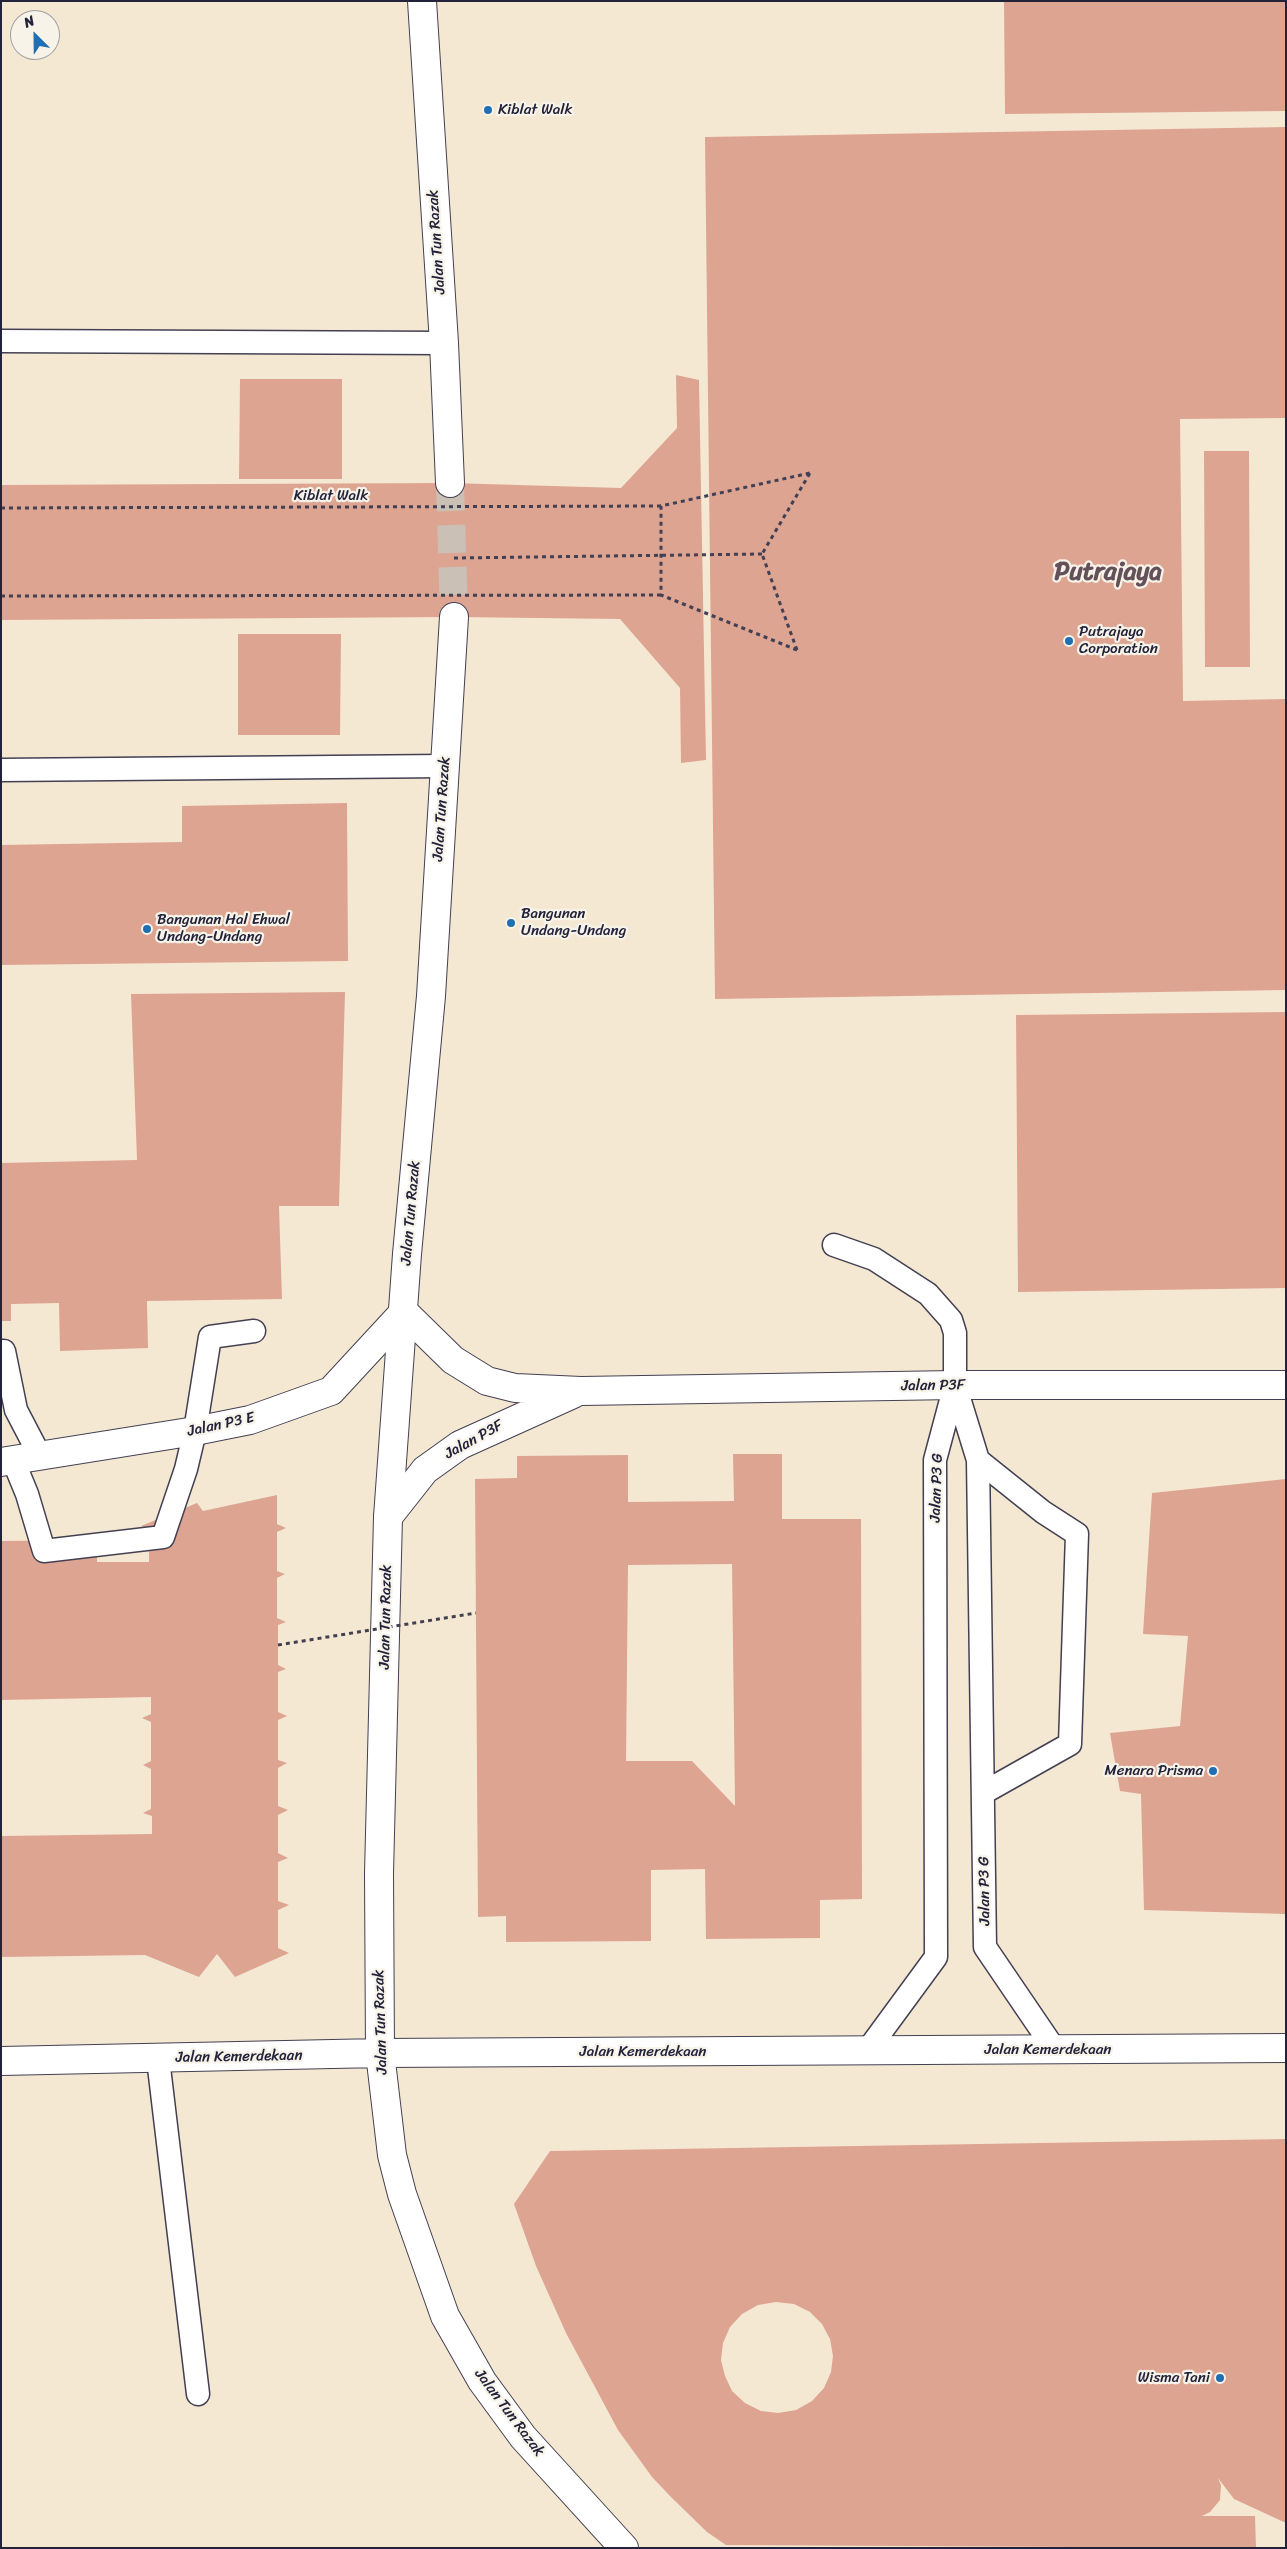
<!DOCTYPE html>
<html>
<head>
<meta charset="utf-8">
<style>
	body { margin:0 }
	#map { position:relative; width:1287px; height:2549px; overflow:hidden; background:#f5e8d3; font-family:Sriracha,sans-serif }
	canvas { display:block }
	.frame { position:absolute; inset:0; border:2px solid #22223b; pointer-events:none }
	.north { position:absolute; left:10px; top:10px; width:50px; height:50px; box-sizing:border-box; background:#f7f3e8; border:1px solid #a29fa3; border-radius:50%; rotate:337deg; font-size:14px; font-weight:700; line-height:20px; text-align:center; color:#22223b }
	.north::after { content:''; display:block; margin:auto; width:18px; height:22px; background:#1f6fb2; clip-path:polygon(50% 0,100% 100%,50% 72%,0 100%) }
</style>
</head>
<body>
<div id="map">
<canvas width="1287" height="2549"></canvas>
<div class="frame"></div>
<div class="north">N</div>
</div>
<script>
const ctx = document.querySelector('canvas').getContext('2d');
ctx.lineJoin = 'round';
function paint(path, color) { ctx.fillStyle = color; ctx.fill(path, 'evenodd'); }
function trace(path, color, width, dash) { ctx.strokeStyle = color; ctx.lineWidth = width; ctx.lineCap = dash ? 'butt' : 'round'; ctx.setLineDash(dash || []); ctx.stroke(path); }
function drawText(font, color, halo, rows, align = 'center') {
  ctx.font = font + ' Sriracha,sans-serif'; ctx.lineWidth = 4.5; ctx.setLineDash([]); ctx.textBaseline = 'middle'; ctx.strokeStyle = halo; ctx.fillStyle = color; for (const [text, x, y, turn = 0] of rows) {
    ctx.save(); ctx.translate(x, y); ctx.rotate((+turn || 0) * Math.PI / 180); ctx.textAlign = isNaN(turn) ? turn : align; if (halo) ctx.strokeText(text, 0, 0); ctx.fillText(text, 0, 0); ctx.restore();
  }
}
paint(new Path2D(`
	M1004 1H1286V111L1005 114Z
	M1286 127V418L1180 419 1183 701 1286 699V990L715 999 705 137Z
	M676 375 699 380 706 760 681 763 680 688 620 619 454 617 1 620V485L450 483 621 488 677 428Z
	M240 379H342V479H239Z
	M1204 451H1249L1250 667H1205Z
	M238 634H341L340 735H238Z
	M347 803 348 961 1 965V845L182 842V806Z
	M345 992 339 1206H279L282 1299 147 1301 148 1348 60 1351 59 1303 11 1304V1321H1V1163L137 1160 131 994Z
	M1286 1012V1288L1018 1292 1016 1015Z
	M733 1454H782V1519H861L862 1899 820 1900V1938L706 1939 705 1869 651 1870V1941L506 1942V1916L478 1917 475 1479 517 1478V1456L628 1455V1502L734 1501ZM732 1564 735 1806 692 1761H626L628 1565Z
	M1286 1479V1914L1144 1910 1141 1794 1120 1791 1110 1733 1180 1726 1188 1636 1143 1634 1152 1493Z
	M277 1495V1524L286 1528 277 1532V1571L285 1574 277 1578V1618L286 1622 278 1625V1665L286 1669 278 1672V1712L287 1716 278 1720V1760L287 1763 278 1768V1806L288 1810 278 1815V1853L288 1858 278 1862V1901L289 1905 278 1910V1948L289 1953 235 1977 217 1954 199 1977 145 1955 1 1957V1836L152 1834V1816L143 1813 151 1809V1769L143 1765 151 1761V1722L142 1718 151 1714V1697L1 1700V1541L97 1540V1562H149V1530L141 1526 197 1503 203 1511Z
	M1286 2139V2523L1234 2499 1218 2478 1221 2485 1220 2500 1210 2512 1202 2516H1255L1256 2548 726 2545 707 2532 671 2497 652 2477 618 2430 566 2333 536 2266 514 2204 550 2151ZM776 2302 794 2304 810 2312 822 2324 830 2339 833 2356 831 2372 824 2388 812 2401 796 2410 778 2413 761 2411 745 2403 732 2391 725 2376 721 2360 723 2343 730 2327 742 2314 758 2305Z`), '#dda492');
trace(new Path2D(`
	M450 483 454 617`), '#cbc0b5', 28, [28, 14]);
const service = new Path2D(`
	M1 341 444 343
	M1 770 445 766
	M834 1245 874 1259 928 1294 951 1320 955 1333V1385L935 1460 936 1957 867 2051
	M1 1351H4L16 1410 40 1456
	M955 1385 978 1460 985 1947 1055 2050
	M13 1460 27 1494 44 1551 163 1537 186 1469 195 1431 210 1337 254 1331
	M978 1460 1043 1512 1077 1534 1070 1744 983 1793
	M158 2059 198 2394`);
const minor = new Path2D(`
	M1 1462 195 1431 250 1420 331 1391 404 1312 453 1360 487 1381 515 1388 581 1391 955 1385H1286
	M388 1517 425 1470 460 1445 573 1394`);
const tertiary = new Path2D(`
	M422 1 444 343 450 483
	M454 617 431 996 407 1254 388 1517 379 1873 380 2053 392 2155 402 2194 445 2316 482 2381 523 2437 624 2548
	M1 2061 380 2053 1286 2048`);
trace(service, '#424052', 25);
trace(minor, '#424052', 30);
trace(tertiary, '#424052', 30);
trace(new Path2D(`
	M454 558 762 554
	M797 650 661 595V506L810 473
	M797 650 762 554 810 473`), '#424052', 3, [4, 4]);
trace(service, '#fff', 22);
trace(minor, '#fff', 28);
trace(tertiary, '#fff', 28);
trace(new Path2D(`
	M1 508 661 506
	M1 596 661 595
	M278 1645 476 1613`), '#424052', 3, [4, 4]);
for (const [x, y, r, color] of [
	[488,110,5,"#1f6fb2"],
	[1069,641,5,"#1f6fb2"],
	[511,923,5,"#1f6fb2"],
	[147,929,5,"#1f6fb2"],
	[1213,1771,5,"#1f6fb2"],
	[1220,2378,5,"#1f6fb2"]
]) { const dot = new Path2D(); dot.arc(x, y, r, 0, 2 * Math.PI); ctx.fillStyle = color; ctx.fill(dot); trace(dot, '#f7f3e8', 2); }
drawText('15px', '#22223b', '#f7f3e8', [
	["Kiblat Walk",498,110],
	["Putrajaya",1079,632],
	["Corporation",1079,649],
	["Bangunan",521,914],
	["Undang-Undang",521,931],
	["Bangunan Hal Ehwal",157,920],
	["Undang-Undang",157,937],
	["Menara Prisma",1203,1771,"right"],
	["Wisma Tani",1210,2378,"right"]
], 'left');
drawText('15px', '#22223b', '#f7f3e8', [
	["Jalan Tun Razak",437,242,-94],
	["Kiblat Walk",331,496],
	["Jalan Tun Razak",442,809,-86],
	["Jalan Tun Razak",411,1213,-85],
	["Jalan P3F",933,1386,-1],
	["Jalan P3 E",221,1425,-12],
	["Jalan P3F",474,1440,-29],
	["Jalan P3 G",937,1488,-88],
	["Jalan Tun Razak",386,1617,-89],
	["Jalan P3 G",985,1891,-91],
	["Jalan Tun Razak",381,2022,-92],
	["Jalan Kemerdekaan",1048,2050],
	["Jalan Kemerdekaan",643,2052],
	["Jalan Kemerdekaan",239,2057,-1],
	["Jalan Tun Razak",509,2413,53]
]);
drawText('bold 25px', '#635059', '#f7f3e8', [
	["Putrajaya",1108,573]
]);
</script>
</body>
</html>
